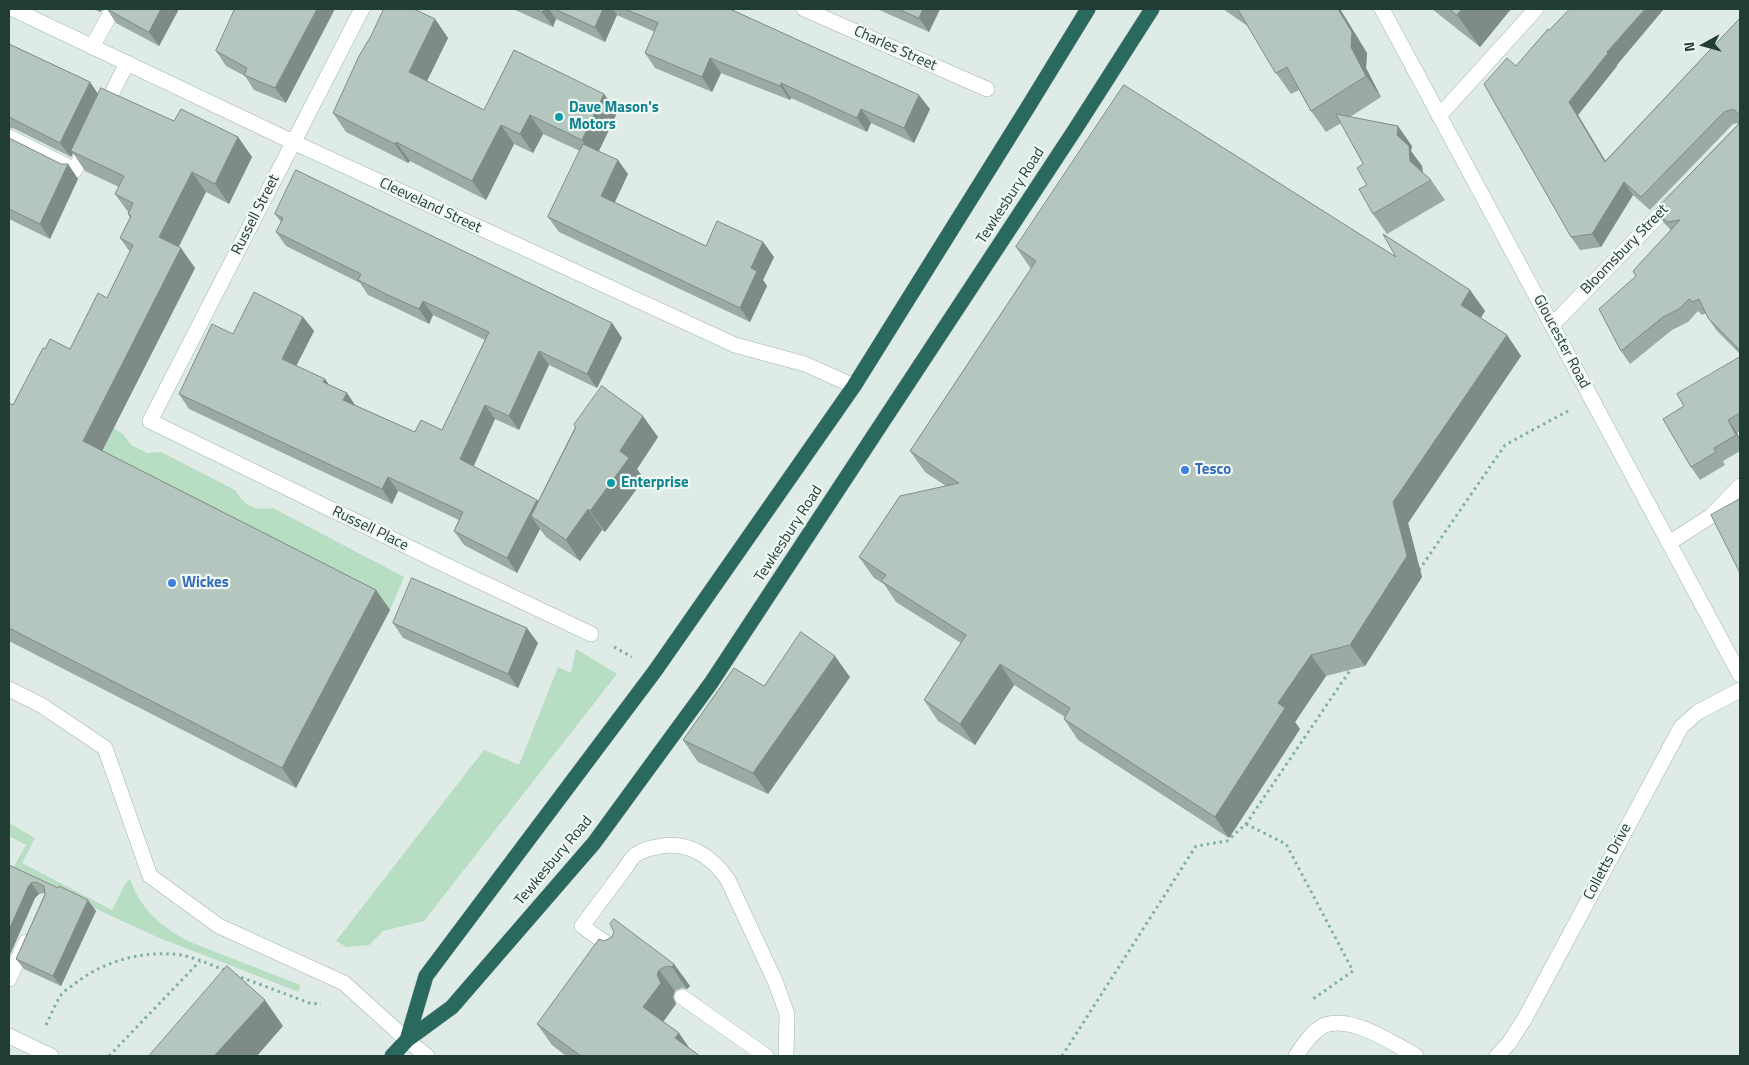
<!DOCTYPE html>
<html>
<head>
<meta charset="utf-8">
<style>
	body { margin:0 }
	#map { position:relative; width:1749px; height:1065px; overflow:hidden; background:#dfebe6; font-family:"Titillium Web",sans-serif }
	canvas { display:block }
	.frame { position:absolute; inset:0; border:10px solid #203c35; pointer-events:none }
	.north { position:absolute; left:1679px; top:20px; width:50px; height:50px; -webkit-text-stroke:4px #f0f8f4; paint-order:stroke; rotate:263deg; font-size:14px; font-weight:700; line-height:20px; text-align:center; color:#203c35 }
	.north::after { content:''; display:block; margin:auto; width:18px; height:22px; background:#203c35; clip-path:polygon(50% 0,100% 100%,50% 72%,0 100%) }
</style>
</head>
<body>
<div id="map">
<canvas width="1749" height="1065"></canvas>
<div class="frame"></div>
<div class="north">N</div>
</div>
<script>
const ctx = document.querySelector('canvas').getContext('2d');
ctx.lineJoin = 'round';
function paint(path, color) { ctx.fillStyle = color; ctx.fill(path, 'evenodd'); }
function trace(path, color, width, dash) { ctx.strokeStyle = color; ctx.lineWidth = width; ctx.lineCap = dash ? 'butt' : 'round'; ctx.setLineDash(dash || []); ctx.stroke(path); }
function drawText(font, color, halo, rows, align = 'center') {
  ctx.font = font + ' "Titillium Web",sans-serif'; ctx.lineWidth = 4.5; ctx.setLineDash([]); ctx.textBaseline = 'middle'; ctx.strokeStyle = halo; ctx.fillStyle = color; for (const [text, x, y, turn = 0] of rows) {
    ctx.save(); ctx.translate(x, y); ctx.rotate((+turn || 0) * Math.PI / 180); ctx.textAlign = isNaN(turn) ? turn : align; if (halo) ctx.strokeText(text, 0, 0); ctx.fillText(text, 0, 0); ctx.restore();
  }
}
paint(new Path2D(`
	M105 423 123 434 131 445 147 453 161 452 235 490C245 506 254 511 273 508L404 577 390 610 88 457Z
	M576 649 617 674 424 921 383 931 369 945 347 947 336 941 484 750 519 765 558 667 571 673Z
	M9 823 35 838 22 863 112 910 125 884 130 879C141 910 161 927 190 942L300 985 299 992 157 937 12 870 26 845 9 836Z`), '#b7ddc2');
const lane = new Path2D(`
	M92 47 113 9
	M103 111 127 63
	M9 137 75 170 88 143
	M9 689 41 705 105 748 150 876 219 926 344 983 407 1040 427 1056
	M617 951 582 926C595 909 608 891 621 874 626 868 630 859 635 855 641 851 650 848 657 847 687 840 712 856 728 880L775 981 787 1014 786 1056
	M9 979 26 942
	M682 997 766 1056
	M1296 1056C1303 1045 1313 1030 1325 1025 1351 1015 1395 1044 1416 1056
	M1497 1056 1509 1043 1525 1018 1681 727 1698 712 1740 690`);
const street = new Path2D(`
	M13 9 293 142 735 345 805 364 854 386
	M362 9 150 421 435 560 591 634
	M804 9 987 89
	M1439 116 1536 9
	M1552 325 1673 201
	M1669 543 1711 516 1740 486
	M9 1036 51 1056`);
const secondary = new Path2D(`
	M1382 9 1740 675`);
const highway = new Path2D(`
	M407 1040 426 976 655 671 854 386 1028 107 1088 9
	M392 1056 407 1040 452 1007 594 843 711 683 1076 128 1152 9`);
trace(lane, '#a2b3ad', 16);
trace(street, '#a2b3ad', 16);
trace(secondary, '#9eb7af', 16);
trace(highway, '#c1c8c6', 16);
trace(new Path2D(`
	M1419 570 1505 445 1568 411
	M614 647 632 657
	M1246 824 1286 844 1353 971 1313 999
	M235 975 312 1004 321 1003
	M46 1025C51 1015 55 1004 61 995 64 991 69 988 73 985 99 964 135 952 169 954 189 954 208 964 227 971
	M109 1056 200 961
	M1062 1056 1196 846 1227 841 1246 824 1353 666`), '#7eb0a1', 3, [2.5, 4]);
trace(lane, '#fff', 15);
trace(street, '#fff', 15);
trace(secondary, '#fff', 15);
trace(highway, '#2a695d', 15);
paint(new Path2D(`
	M93 9H103L100 12Z
	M107 9H179L159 46 116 23Z
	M235 9 286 103 254 90 245 76 226 66 216 51Z
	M513 9H730L930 109 914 143 871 123 867 132 791 98 790 100 721 73 712 92 655 68 645 53 655 32 617 15 605 42 556 19 553 27Z
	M877 9H940L929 32Z
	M1223 9H1340L1367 53 1366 68 1381 97 1350 117 1412 146 1411 151 1422 166 1423 173 1431 180 1445 200 1387 234 1373 214 1367 185 1363 164 1341 123 1326 132 1311 111 1299 90 1291 94 1276 73 1249 27Z
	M1432 9H1511L1480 47Z
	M1740 18V354L1717 331 1708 318 1706 313 1702 315 1698 311 1688 322 1672 330 1630 364 1621 351 1636 276 1671 230 1664 223 1655 210 1739 123 1733 124 1650 210 1633 195 1601 247 1580 250 1571 237 1516 66 1549 30 1617 65V66L1578 115 1605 161Z
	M435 19 448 38 427 81 484 110 604 94 617 113 599 151 628 174 615 202 706 246 763 242 774 257 763 280 767 286 750 322 559 232 548 217 580 151 543 134 533 153 514 144 486 200 410 161 408 163 346 132 333 113Z
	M9 44 90 82 98 94 174 121 238 137 252 157 229 204 206 192 179 247 195 268 102 451 376 590 390 610 296 788 9 641V403L13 405 45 349H70L107 298 130 252 120 238 130 218 128 214V212L115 194 119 187 85 171 73 153 71 157 13 128 9 129Z
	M9 138 61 164H68L78 179 50 239 9 219Z
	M275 214 612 323 622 338 597 388 549 365 519 430 495 419 474 466 537 500 538 501 575 427 574 425 658 437 637 469 644 479 605 532 602 530 580 561 546 537 540 529 517 573 464 545 454 531 459 520 398 491 392 504 189 409 179 394 233 334 303 317 314 331 296 366 325 379 329 385 347 393 355 405 415 432 442 430 485 340 433 315 429 324 398 309 368 295 360 283 286 246 276 232 281 222Z
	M1016 247 1396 257 1470 290 1485 311 1481 318 1507 335 1521 356 1408 523 1422 577 1365 666 1326 676 1295 722 1300 729 1229 838 1078 740 1064 719 1065 717 1014 685 975 745 938 721 924 700 961 643 896 602 884 584 874 578 859 557 946 486 925 472 910 451 1031 269Z
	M1740 357V431L1737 433 1740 439V451L1723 461 1725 465 1700 480 1691 467 1684 406Z
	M393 623 538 643 518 688 403 638Z
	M850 677 768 794 698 762 683 740 764 686Z
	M9 865 96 911 61 986 24 969 16 959 45 893H44L39 894 35 898 9 957Z
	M612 937 674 964 690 986 687 989 682 988 675 991 673 997 676 1004 663 1022 679 1033 689 1048 700 1056H566L552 1045 537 1024 604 941Z`), '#9caaa4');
paint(new Path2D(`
	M98 9H103L100 12Z
	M161 9H179L159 46 149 32Z
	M317 9H335L286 103 275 88Z
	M544 9H549L556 19 553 27 542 12Z
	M603 9H613L617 15 605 42 595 27Z
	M923 9H940L929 32 919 18Z
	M1338 9H1340L1367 53 1366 68 1381 97 1366 76 1351 47Z
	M1462 9H1511L1480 47 1457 15Z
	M1645 9H1664L1617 65V66L1578 115 1614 175 1605 162 1569 102 1607 52Z
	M435 19 448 38 422 91 409 72Z
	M710 58 721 73 712 92 702 77Z
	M90 82 100 97 71 151 73 153 71 157 60 143Z
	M781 83 791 98 790 100 780 86Z
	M604 94 617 113 595 159 582 140Z
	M919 95 930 109 914 143 904 128Z
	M861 109 871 123 867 132 857 118Z
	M530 115 543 134 533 153 520 134Z
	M501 125 514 144 486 200 472 181Z
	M1398 126 1412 146 1411 151 1422 166 1424 181 1410 161 1397 135Z
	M238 137 252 157 229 204 215 184Z
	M396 142 410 161 408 163 395 144Z
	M618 160 628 174 611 210 601 196Z
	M68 164 78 179 50 239 40 224Z
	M192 172 206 192 173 257 159 237Z
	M1624 182 1633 195 1601 247 1592 234Z
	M763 242 774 257 763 280 767 286 750 322 740 308 751 268Z
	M181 248 195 268 97 461 83 441Z
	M1470 290 1485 311 1475 326 1461 305Z
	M423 301 433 315 429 324 419 309Z
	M303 317 314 331 292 374 282 359Z
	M612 323 622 338 597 388 587 374Z
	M1507 335 1521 356 1408 523 1422 577 1365 666 1350 645 1393 502Z
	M539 351 549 365 519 430 509 416Z
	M325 379 335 393 323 382Z
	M347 393 357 408 343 400Z
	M485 405 495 419 470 473 460 459Z
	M643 416 658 437 637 469 644 479 605 532 590 511 620 451Z
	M1728 420 1737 433 1740 439V441Z
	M388 477 398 491 392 504 382 489Z
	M537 500 547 514 531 516 540 529 517 573 507 558Z
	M588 509 602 530 580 561 566 540Z
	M376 590 390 610 296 788 282 768Z
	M527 628 538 643 518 688 508 674Z
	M1311 655 1326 676 1295 722 1300 729 1229 838 1215 817 1278 703Z
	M835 656 850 677 768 794 753 773Z
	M1000 664 1014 685 975 745 960 724Z
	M31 883 39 894 35 898 9 957V930L28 887Z
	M88 900 96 911 61 986 53 976Z
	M674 964 690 986 687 989 672 967Z
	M659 970 675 991 673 997 676 1004 658 1029 643 1007Z
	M265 1000 283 1026 257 1056H214Z
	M679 1033 694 1055 675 1038Z`), '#7f8b86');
const building = new Path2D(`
	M107 9H161L149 32Z
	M235 9H317L275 88 244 75 247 68 216 51Z
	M384 9H414L435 19 409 72 484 110 514 50 604 94 582 140 530 115 520 134 501 125 472 181 396 142 395 144 333 113 359 56 371 36Z
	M535 9H544L542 12Z
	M555 9H603L595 27Z
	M625 9H730L919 95 904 128 861 109 857 118 781 83 780 86 710 58 702 77 645 53 658 23Z
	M899 9H923L919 18Z
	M1238 9H1338L1352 32 1351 47 1366 76 1311 111 1287 67 1276 73Z
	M1450 9H1462L1457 15Z
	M1570 9H1645L1607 52 1608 53 1569 102 1605 162 1740 18V350L1708 318 1699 299 1693 302 1689 299 1679 309 1663 317 1621 351 1599 309 1636 276 1633 271 1680 220 1667 222 1655 210 1738 125 1740 120V115L1733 109 1724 112 1641 197 1624 182 1592 234 1571 237 1484 84 1507 58 1516 66 1548 29 1549 30Z
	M9 44 90 82 60 143 9 117Z
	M1124 85 1396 257 1383 234 1470 290 1461 305 1507 335 1393 502 1407 556 1350 645 1311 655 1278 703 1285 708 1215 817 1064 719 1070 708 1000 664 960 724 924 700 966 635 881 581 886 575 859 557 900 496 959 483 910 451 1036 261 1016 247Z
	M101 88 174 121 181 109 238 137 215 184 192 172 159 237 181 248 83 441 376 590 282 768 9 628V403L13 405 43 348 45 349 50 339 70 349 98 293 107 298 133 245 120 238 131 216 128 214 133 203 115 194 124 176 71 151Z
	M1336 114 1398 126 1397 135 1409 146 1410 161 1431 180 1373 214 1359 189 1367 185 1357 168 1363 164Z
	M9 138 61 164H68L40 224 9 209Z
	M583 144 618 160 601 196 706 246 717 221 763 242 751 268 757 271 740 308 548 217Z
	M296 170 612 323 587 374 539 351 509 416 485 405 460 459 537 500 507 558 454 531 463 512 388 477 382 489 179 394 212 324 233 334 254 292 303 317 282 359 325 379 323 382 347 393 343 400 415 432 421 420 442 430 489 332 423 301 419 309 388 295 358 280 361 274 276 232 283 218 275 214Z
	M1740 357V413L1728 420 1736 435 1714 448 1716 452 1691 467 1663 419 1684 406 1677 394Z
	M602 386 643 416 620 451 629 458 590 511 588 509 566 540 531 516 576 427 574 425Z
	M1740 499V573L1711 515Z
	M412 578 527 628 508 674 393 623Z
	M801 632 835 656 753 773 683 740 734 668 764 686Z
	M9 865 58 888 59 886 88 900 53 976 16 959 45 895 44 886 36 882 31 883 28 887 9 930Z
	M614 919 674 964 672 967 667 966 659 970 657 975 661 983 643 1007 679 1033 675 1038 700 1056H581L537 1024 599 939 604 941 612 937 614 932 610 924Z
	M227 966 265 1000 214 1056H149Z`);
paint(building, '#b5c6bf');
trace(building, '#7f8b86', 1);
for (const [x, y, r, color] of [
	[559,117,5,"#0f9aa8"],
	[1185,470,5,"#3f7fe0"],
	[611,483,5,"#0f9aa8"],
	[172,583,5,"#3f7fe0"]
]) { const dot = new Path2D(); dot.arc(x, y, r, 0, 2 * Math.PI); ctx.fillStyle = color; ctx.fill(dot); trace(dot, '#f0f8f4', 2); }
drawText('15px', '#203c35', '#f0f8f4', [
	["Charles Street",895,49,24],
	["Tewkesbury Road",1011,196,-57],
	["Cleeveland Street",430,206,25],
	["Russell Street",256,215,-63],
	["Bloomsbury Street",1625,250,-46],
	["Gloucester Road",1561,342,62],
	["Russell Place",370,529,26],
	["Tewkesbury Road",789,534,-57],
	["Tewkesbury Road",554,861,-50],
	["Colletts Drive",1608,862,-62]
]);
drawText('bold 15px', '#0d838f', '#f0f8f4', [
	["Dave Mason's",569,108],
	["Motors",569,125],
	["Enterprise",621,483]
], 'left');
drawText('bold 15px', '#366cbe', '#f0f8f4', [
	["Tesco",1195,470],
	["Wickes",182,583]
], 'left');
</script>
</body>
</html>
